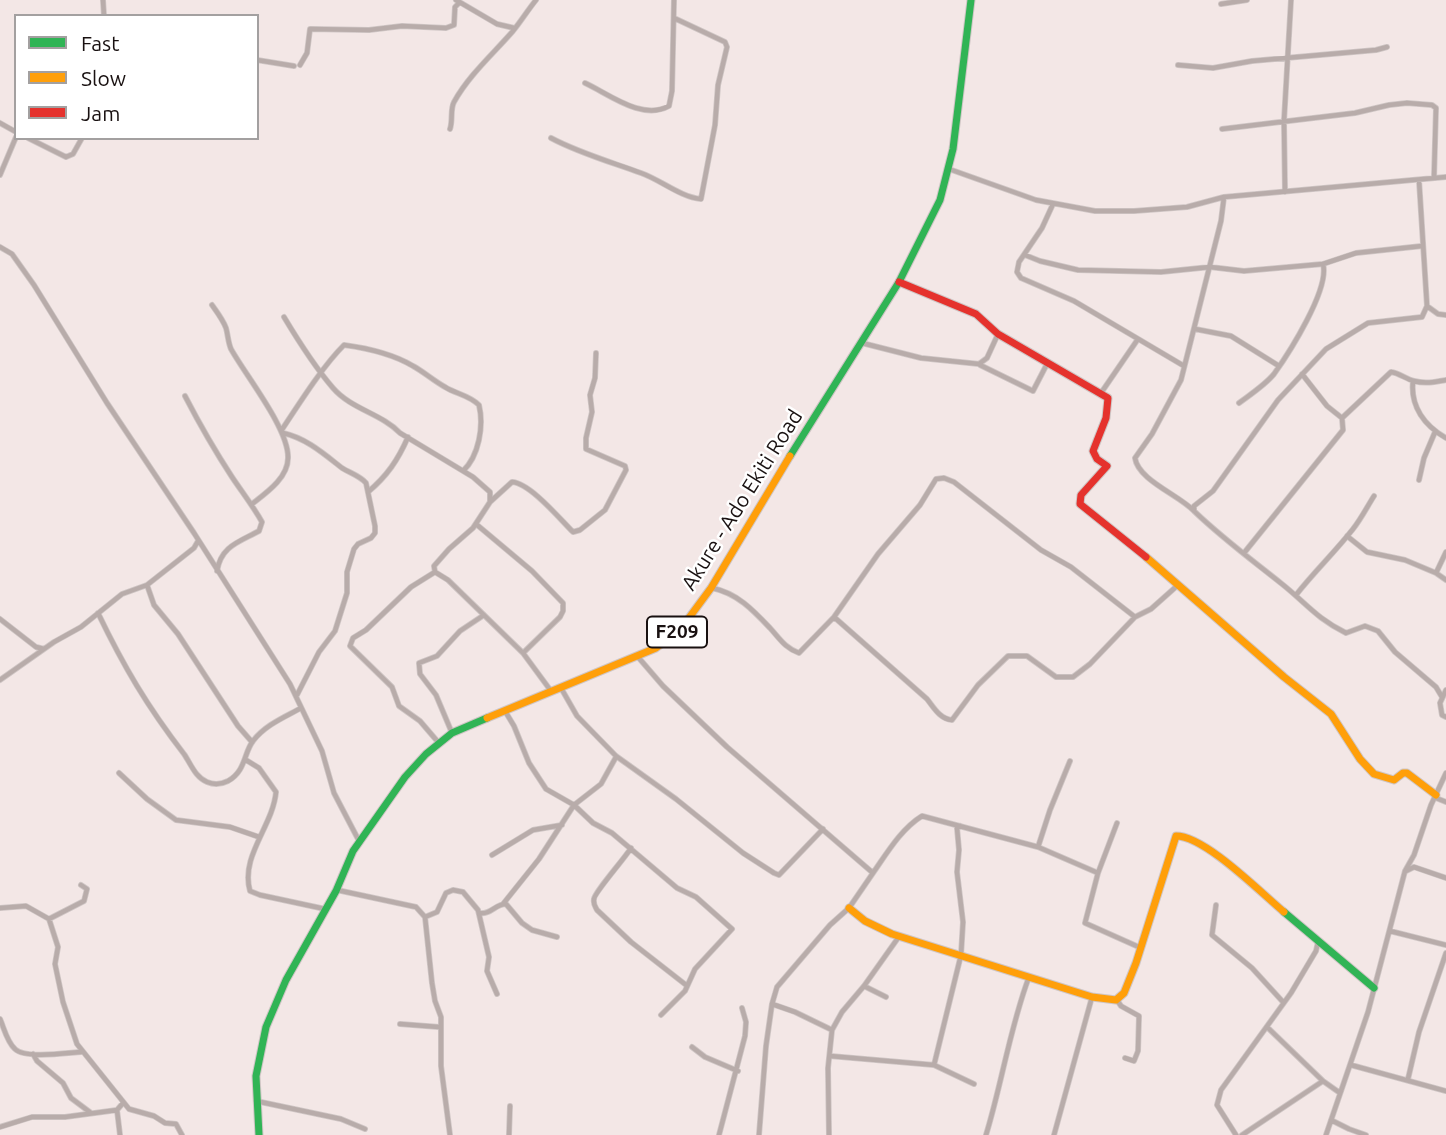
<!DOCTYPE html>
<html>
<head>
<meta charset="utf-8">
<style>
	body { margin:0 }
	#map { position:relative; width:1446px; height:1135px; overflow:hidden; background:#f3e7e6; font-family:Ubuntu,sans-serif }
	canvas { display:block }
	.legend { position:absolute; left:14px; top:14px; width:245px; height:126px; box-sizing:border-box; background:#fff; border:2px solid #a3a0a0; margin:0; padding:9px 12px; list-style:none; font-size:21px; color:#191111 }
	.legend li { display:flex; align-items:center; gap:14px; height:35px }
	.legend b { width:35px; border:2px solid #a3a0a0 }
</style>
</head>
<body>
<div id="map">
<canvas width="1446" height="1135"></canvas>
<ul class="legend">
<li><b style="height:9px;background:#30b455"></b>Fast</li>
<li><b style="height:9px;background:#ff9f0a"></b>Slow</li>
<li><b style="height:9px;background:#e5322d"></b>Jam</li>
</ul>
</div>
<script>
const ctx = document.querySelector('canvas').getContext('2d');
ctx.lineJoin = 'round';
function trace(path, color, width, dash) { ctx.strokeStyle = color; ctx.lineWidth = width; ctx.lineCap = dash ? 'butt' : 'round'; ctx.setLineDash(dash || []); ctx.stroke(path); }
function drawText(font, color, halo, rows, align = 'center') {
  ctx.font = font + ' Ubuntu,sans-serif'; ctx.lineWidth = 5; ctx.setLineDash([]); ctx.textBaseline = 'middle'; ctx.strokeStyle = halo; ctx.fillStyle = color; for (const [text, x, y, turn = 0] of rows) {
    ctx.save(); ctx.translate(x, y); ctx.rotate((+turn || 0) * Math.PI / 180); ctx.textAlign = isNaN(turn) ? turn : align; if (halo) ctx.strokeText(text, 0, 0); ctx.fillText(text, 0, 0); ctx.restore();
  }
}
const street = new Path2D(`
	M103 0 104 16
	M456 0 497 24 514 28
	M1221 4 1247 0
	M257 60 294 66
	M300 65 307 53 310 29 369 30 402 26 446 28 454 25 455 7 459 3
	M1178 65 1213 68 1252 61 1376 50 1387 47
	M585 83C609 94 642 121 669 106L672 91 674 0
	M0 123 16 132
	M450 129C453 121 450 109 454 102 469 75 493 54 513 31 521 21 528 10 536 0
	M1222 129 1355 113 1389 105 1407 103 1432 105 1436 108 1434 178
	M28 138 66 157 73 154 82 138
	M551 138C579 153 611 162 641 173 661 180 680 197 701 199L715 125 718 85 727 47 725 42 674 18
	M949 169 1036 200 1095 211H1134L1187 207 1224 197 1446 177
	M0 175 16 137
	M1419 180 1427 306 1422 317 1368 323 1326 349 1278 400 1213 491 1194 506V511C1222 538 1252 560 1282 584 1307 604 1316 618 1346 633L1365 626 1378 631 1395 652 1436 687 1442 697
	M1285 192 1284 121 1291 0
	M1053 204 1042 228 1019 262 1017 272 1021 278 1074 301 1184 366
	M0 247 12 254 34 285 107 403 194 533 290 684 322 751 334 793 358 839
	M1025 255 1040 261 1078 270 1161 272 1210 267 1244 271 1323 264 1356 253 1422 246
	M212 305C217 312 223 320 226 328 228 335 228 342 231 349 246 376 289 429 288 458 288 478 266 493 252 504
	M1427 306 1438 314 1446 315
	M284 317C299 342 314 366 333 388 351 409 382 414 400 433L473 477 490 492V501
	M1195 329 1231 336 1279 366
	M862 343 921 358 979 364 987 358 998 334
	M980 365 1033 391 1048 362
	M1413 381C1410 407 1425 426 1446 438
	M1101 393 1138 339
	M185 396C199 423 215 451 232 477 242 492 253 506 262 522L259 531C239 542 221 546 217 571
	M1239 403C1251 394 1265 385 1274 374 1289 353 1330 289 1323 264
	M1342 418 1391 372C1399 373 1406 379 1414 381 1425 384 1435 382 1446 380
	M281 431C299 404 322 367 344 345 366 348 393 354 413 366 424 372 434 381 445 387 456 394 469 395 479 405 484 426 479 456 463 471
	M283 433C306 438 324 454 342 468 350 473 360 476 366 483L375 526V533L371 538 358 544 354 549 347 572V593L335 631 319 652 297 695
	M1419 480 1424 458 1435 432
	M368 492C387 476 398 460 408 437
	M1194 511C1179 495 1138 480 1135 458L1152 434 1181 380 1221 221 1224 197
	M476 524 532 571 563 603V611L560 617 523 653
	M1347 536 1367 552 1405 560 1436 573 1446 580
	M1244 553 1343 430 1342 418 1327 406 1302 374
	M435 572 434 566 449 549 473 528 490 502 512 482C530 483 560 519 573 532L580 530 605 510 626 470 625 466 586 449V438L592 412 590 395 595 378 596 353
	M435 572 411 587 366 630 353 638 350 646 392 687 399 706 420 721 438 742
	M435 572 448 580 523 653 551 691
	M1436 573 1446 552
	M147 585 154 605 178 634 238 726 252 742
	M712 588C737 593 753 610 770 628 780 639 785 648 799 653L834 617 878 554 920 505 936 479 944 478 954 482 1041 550 1071 567 1135 617 1151 609 1178 585
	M1296 595C1314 572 1335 552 1353 529 1361 519 1367 507 1374 496
	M98 613C124 667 147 706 184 754 191 764 195 777 207 782 214 785 222 784 228 781 246 771 244 752 253 741 265 725 285 717 301 708
	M834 617 927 699C934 708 940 719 952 720L978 685 1008 656H1027L1056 677H1073L1090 664 1135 617
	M0 619 36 647 44 649
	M638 657 663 686 727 747 873 873 849 908 830 925 777 987 772 1004 766 1046 759 1135
	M0 680 54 642 81 627 122 594 147 585 194 548 198 541
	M561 688 577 716 616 756 676 799 743 853 774 873 779 875 823 829
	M1446 690 1440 703 1442 715 1446 717
	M505 711 514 726 529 763 546 789 574 805 593 823 612 833 677 888 696 897 732 929 695 969 685 991 661 1015
	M452 733 436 695 420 674 419 663 437 656 460 631 484 615
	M246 760 259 768 276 792C273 826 240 856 250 891L260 895 325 909
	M119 773 147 799 176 820 230 827 259 837
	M1436 798 1446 802
	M1117 823 1098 873 1085 923 1141 948
	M1038 847 1050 810 1070 761
	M631 848C625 858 594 893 594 899 593 904 595 906 597 910L631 942 686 985
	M492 855 533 830 562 825
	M1406 871 1414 867 1446 878
	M873 873C887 853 901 829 922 816L1038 847 1098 873
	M337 890 416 907 425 917 432 983 435 1001 441 1017V1066L450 1135
	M503 904 539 859 574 805 601 784 616 757
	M1216 905 1212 935 1252 968 1283 1002
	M0 908 26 906 49 919 58 947 55 964 63 1002 77 1044 129 1109 154 1116 165 1123 176 1124 182 1135
	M479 913C491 915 495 904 506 904L522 923 532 930 557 937
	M425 917 437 912 446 893 453 890 463 892 478 910 489 957 487 971 497 994
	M49 919 84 901 87 889 81 885
	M1390 931 1446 945
	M864 986 886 997
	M1117 1000 1121 1006 1139 1016 1138 1051 1134 1061 1125 1058
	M772 1004 795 1012 832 1030
	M0 1019C4 1028 7 1042 15 1049 25 1059 66 1053 81 1052
	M400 1024 439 1027
	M1267 1027 1323 1081 1340 1093
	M692 1047 705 1057 738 1071
	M33 1054 37 1061 63 1083 71 1098 91 1113
	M830 1056 934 1065 961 955 963 922 957 872 959 850 957 828 960 826
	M934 1065 974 1084
	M1351 1065 1446 1091
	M1408 1079 1419 1032 1446 953
	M256 1101 341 1119 365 1129
	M117 1110 120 1135
	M1331 1120 1349 1129 1366 1135
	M0 1127 32 1117H65L117 1110 123 1103
	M509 1135 510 1106
	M719 1135 745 1036 746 1022 742 1008
	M829 1135 828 1068 832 1030 842 1012 864 986 898 938
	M986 1135C1002 1083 1010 1027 1029 977
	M1054 1135 1092 997
	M1236 1135 1217 1105 1221 1090 1291 993 1316 951 1318 942
	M1242 1135 1323 1081
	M1326 1135 1368 1012 1405 871 1414 855 1431 805 1446 773`);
const fast = new Path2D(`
	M790 456 899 282 940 200 953 149 971 0
	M1284 912 1374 988
	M259 1135 256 1076 266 1027 286 980 336 891 353 851 405 777 426 754 452 733 487 718`);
const slow = new Path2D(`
	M1146 557 1284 677 1331 714 1360 759 1374 774 1394 780 1403 773H1407L1436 795
	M487 718 656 648 680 630 711 588 790 456
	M849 908 865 921 892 934 1092 997 1116 1000 1124 993 1136 963 1176 836C1205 836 1260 892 1284 912`);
const jam = new Path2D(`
	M899 282 976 314 998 334 1108 398 1106 418 1093 451 1097 459 1107 466 1081 495 1080 504 1146 557`);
trace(street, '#cfc6c5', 6);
trace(fast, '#cfc6c5', 9);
trace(slow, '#cfc6c5', 9);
trace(jam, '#cfc6c5', 9);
trace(street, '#b8acaa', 4.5);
trace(fast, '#30b455', 7);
trace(slow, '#ff9f0a', 7);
trace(jam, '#e5322d', 7);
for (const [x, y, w] of [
	[677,632,60]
]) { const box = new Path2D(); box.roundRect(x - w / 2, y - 15.5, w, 31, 5); ctx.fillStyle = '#fff'; ctx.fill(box); trace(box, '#191111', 2); }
drawText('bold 19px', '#191111', null, [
	["F209",677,632]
]);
drawText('21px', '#191111', '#fff', [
	["Akure - Ado Ekiti Road",742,500,-58]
]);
</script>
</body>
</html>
